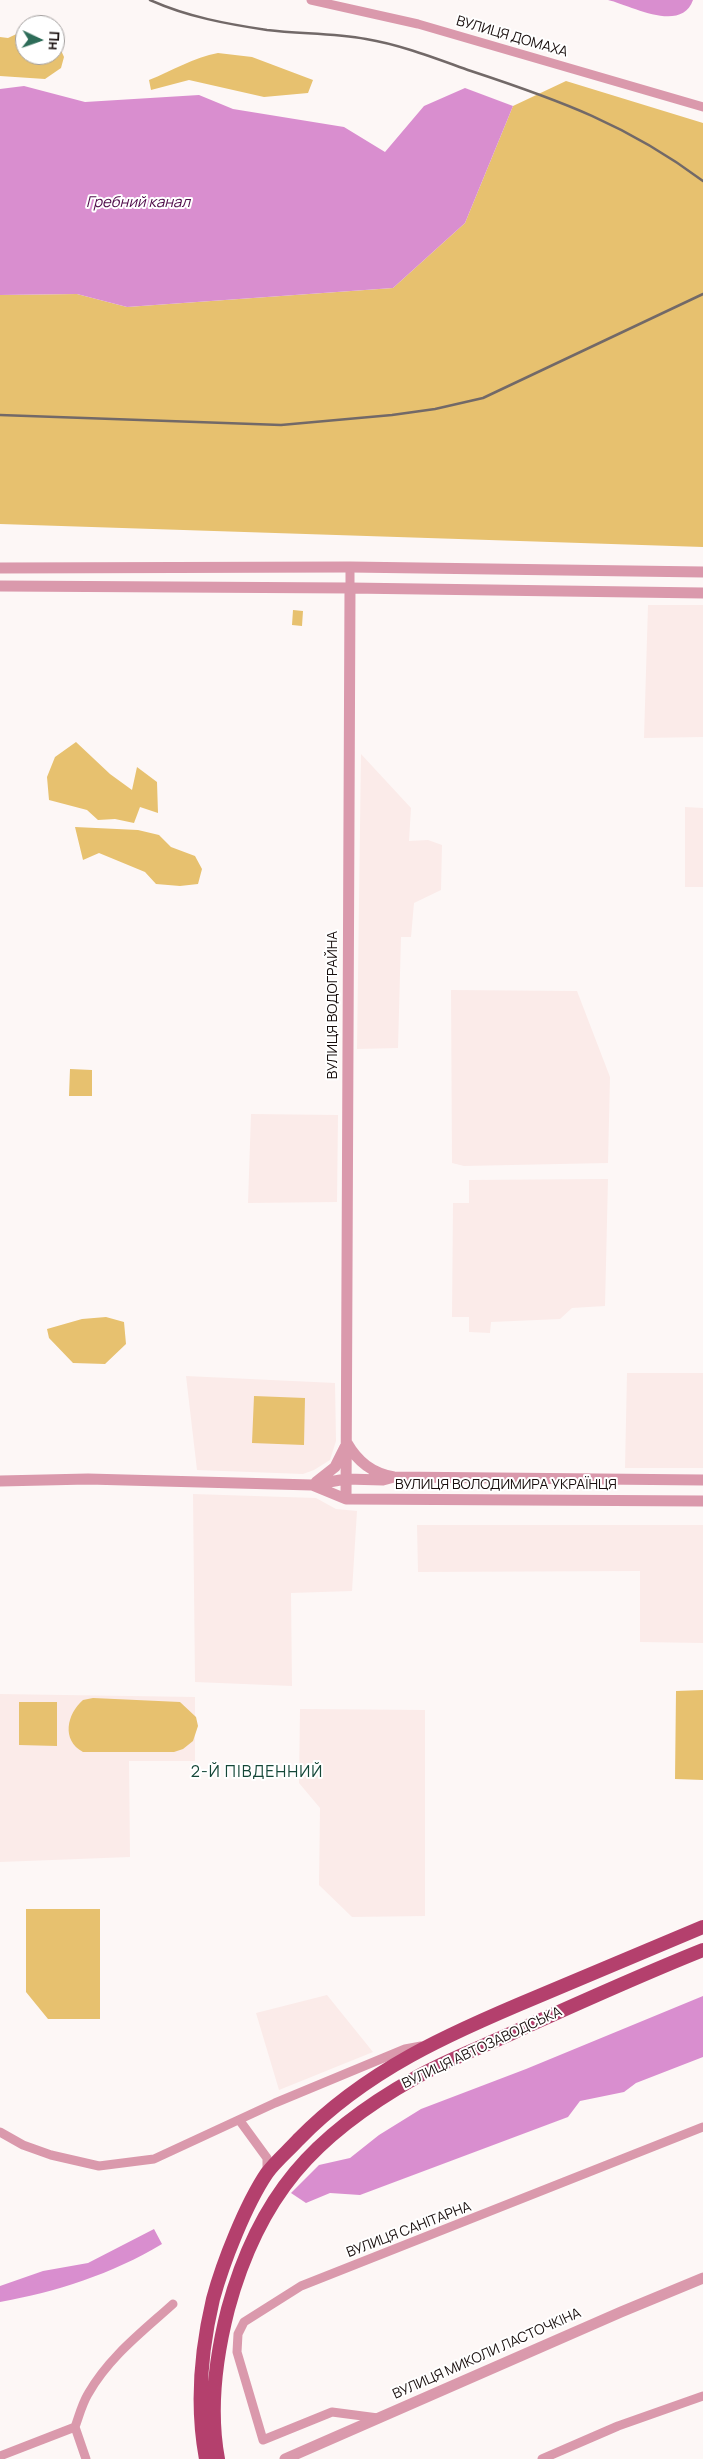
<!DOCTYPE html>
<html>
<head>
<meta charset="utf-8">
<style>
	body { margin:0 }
	#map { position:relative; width:703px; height:2459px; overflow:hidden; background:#fdf7f6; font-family:Manrope,sans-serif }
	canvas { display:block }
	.north { position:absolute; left:15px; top:15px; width:50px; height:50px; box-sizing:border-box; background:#fff; border:1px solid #a39f9e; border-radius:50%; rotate:93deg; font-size:14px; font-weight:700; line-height:20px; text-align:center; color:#180e0d }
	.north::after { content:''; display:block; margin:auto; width:18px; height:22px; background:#2d6c58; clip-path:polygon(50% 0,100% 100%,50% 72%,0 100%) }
</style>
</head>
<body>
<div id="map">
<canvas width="703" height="2459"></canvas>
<div class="north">Пн</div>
</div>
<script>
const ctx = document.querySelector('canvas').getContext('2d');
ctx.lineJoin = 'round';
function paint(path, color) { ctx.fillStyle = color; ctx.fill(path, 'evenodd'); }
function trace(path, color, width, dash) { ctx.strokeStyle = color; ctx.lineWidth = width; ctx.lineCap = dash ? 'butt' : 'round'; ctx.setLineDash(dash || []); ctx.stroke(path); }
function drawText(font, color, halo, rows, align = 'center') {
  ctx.font = font + ' Manrope,sans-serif'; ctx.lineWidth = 4; ctx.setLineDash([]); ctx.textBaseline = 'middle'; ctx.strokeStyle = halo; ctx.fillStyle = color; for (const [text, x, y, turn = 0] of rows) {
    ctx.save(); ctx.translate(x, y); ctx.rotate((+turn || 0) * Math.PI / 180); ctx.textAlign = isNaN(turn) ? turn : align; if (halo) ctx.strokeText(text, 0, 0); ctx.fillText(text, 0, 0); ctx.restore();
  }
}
paint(new Path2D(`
	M648 605H703V737L644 738Z
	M361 754 411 808 409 841 428 840 442 845 441 890 414 903 411 937H401L398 1048 357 1049Z
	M685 807 703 808V887H685Z
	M451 990 577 991 610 1077 608 1163 464 1166 452 1163Z
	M251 1114 338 1115 337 1202 248 1203Z
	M608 1179 605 1306 572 1308 560 1319 491 1322 490 1333 469 1332V1317H452L453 1203H469V1180Z
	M627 1373H703V1468H625Z
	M186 1376 335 1383 336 1441 330 1460 314 1470 303 1474 197 1470Z
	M193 1494 316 1498 336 1509 357 1511 352 1591 291 1593 292 1686 195 1682Z
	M417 1525H703V1643L640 1642V1571L418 1572Z
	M0 1694 195 1697V1761H129L130 1857 0 1862Z
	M300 1709 425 1710V1916L352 1917 319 1885 320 1808 299 1783Z
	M327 1995 373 2052 279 2090 256 2013Z`), '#fbebe9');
paint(new Path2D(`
	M25 30V55H55V37L64 57 61 68 45 79 0 76V37L8 38Z
	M218 53 252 57 313 80 308 93 264 97 189 80 151 90 149 80C172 71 194 57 218 53Z
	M566 81 703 123V547L0 524V295L77 294 127 307 393 288 465 223 513 106Z
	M293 610 303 611 302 626 292 625Z
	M76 742 110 774 132 790 137 767 157 782 158 813 140 807 134 823 115 819 98 820 87 810 49 800 47 777 55 757Z
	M75 827 138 830 159 835 171 847 195 856 202 869 198 884 180 886 156 884 145 872 99 853 83 860Z
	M70 1069 92 1070V1096H69Z
	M106 1317 124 1322 126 1344 105 1364 73 1363 49 1338 47 1329 82 1319Z
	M254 1396 305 1398 304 1445 252 1443Z
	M703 1690V1780L675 1779 676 1691Z
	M93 1698 180 1702 196 1717 198 1726 193 1741 183 1749 174 1752H83C61 1740 67 1714 83 1700Z
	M19 1702H57V1746L19 1745Z
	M26 1909H100V2019H48L26 1992Z`), '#e7c16f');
paint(new Path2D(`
	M608 0H693C681 34 630 5 608 0Z
	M24 86 85 102 199 95 233 109 344 127 385 152 424 106 465 88 513 106 465 223 393 288 127 307 77 294 0 295V89Z
	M703 1996V2057L636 2083 624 2092 580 2101 568 2117 360 2195 330 2193 306 2203 291 2193 319 2165 350 2158 379 2135 421 2109 526 2069Z
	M154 2229 162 2244C112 2274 56 2292 0 2302V2286L43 2271 88 2263Z`), '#d98ecf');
trace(new Path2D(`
	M311 0 418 24 703 107
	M350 567V588
	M240 2121 267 2158V2173
	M0 2132 23 2145 51 2155 99 2166 154 2159 275 2103 405 2049 421 2046
	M378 2418 332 2412 263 2440 237 2352 238 2334 244 2322 301 2286 703 2127
	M75 2427 86 2459
	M0 2456 75 2427C79 2416 82 2404 88 2394 109 2357 142 2332 173 2304
	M542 2459 618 2426 703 2396`), '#da99ac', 9);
trace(new Path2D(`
	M0 568 350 567 703 572
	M0 586 350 588 703 593
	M347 1443C358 1462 372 1473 394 1477L703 1480
	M0 1481 88 1479 312 1485 346 1479 383 1480 394 1477
	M316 1482 335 1467 345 1447
	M312 1485 346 1499 703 1501
	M346 1499 350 588
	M285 2459 621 2312 703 2278`), '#da99ac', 11);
trace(new Path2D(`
	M206 2459C196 2406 201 2350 213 2299 223 2262 246 2204 267 2173 276 2161 288 2151 298 2140 366 2070 450 2033 539 1996 593 1973 648 1950 703 1927
	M218 2459C209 2411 216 2356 228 2309 259 2195 314 2135 415 2078 445 2061 479 2048 510 2034 574 2005 638 1976 703 1950`), '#b4406d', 14);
trace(new Path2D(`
	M150 0C188 17 227 24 267 30 300 34 333 33 366 39 402 45 437 59 471 71 559 100 628 125 703 181
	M0 415 281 425 392 415 435 409 483 398 703 294`), '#726968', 2.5);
drawText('14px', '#180e0d', '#fff', [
	["ВУЛИЦЯ ДОМАХА",512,37,16],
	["ВУЛИЦЯ ВОДОГРАЙНА",333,1005,-90],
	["ВУЛИЦЯ ВОЛОДИМИРА УКРАЇНЦЯ",506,1485],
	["ВУЛИЦЯ АВТОЗАВОДСЬКА",482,2048,-25],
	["ВУЛИЦЯ САНІТАРНА",409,2230,-21],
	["ВУЛИЦЯ МИКОЛИ ЛАСТОЧКІНА",487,2354,-24]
]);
drawText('italic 15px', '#4e0a48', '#fff', [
	["Гребний канал",138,203]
]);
ctx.letterSpacing = '1px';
drawText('16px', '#144738', '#fff', [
	["2-Й ПІВДЕННИЙ",257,1773]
]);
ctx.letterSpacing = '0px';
</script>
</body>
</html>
